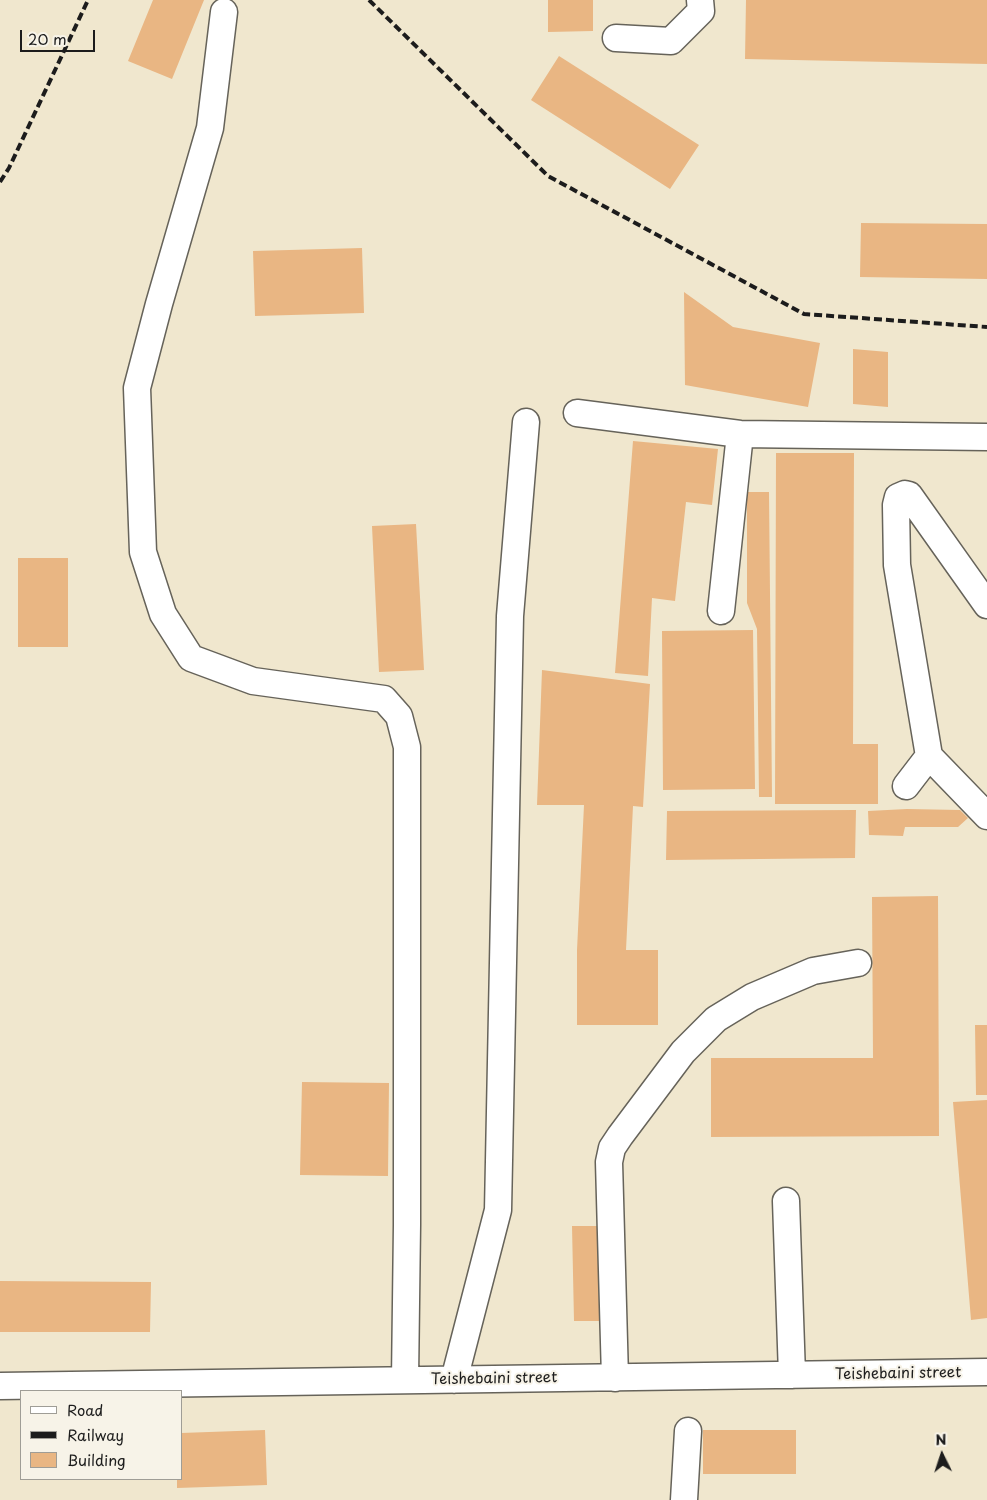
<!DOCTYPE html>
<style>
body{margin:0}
#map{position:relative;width:987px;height:1500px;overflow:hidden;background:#f0e7ce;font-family:"Playpen Sans",sans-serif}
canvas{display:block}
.legend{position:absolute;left:20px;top:1390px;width:162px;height:90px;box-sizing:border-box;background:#f7f3e8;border:1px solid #9f9d96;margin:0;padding:6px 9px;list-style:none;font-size:15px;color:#1c1c1c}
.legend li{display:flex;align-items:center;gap:10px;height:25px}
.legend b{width:25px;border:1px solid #9f9d96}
.north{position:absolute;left:917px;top:1430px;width:50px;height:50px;-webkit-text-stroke:4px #f7f3e8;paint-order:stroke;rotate:356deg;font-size:14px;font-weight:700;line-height:20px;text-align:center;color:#1c1c1c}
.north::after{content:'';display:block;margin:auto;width:18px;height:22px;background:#1c1c1c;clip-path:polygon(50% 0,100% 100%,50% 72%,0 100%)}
.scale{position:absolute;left:20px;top:30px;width:75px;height:22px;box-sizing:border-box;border:2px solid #1c1c1c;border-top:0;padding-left:6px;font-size:15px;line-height:18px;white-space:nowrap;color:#1c1c1c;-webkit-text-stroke:4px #f7f3e8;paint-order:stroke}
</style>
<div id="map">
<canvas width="987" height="1500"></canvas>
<ul class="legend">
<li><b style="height:6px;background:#fff"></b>Road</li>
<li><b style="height:6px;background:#1c1c1c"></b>Railway</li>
<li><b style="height:14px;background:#e9b683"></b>Building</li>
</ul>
<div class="north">N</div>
<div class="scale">20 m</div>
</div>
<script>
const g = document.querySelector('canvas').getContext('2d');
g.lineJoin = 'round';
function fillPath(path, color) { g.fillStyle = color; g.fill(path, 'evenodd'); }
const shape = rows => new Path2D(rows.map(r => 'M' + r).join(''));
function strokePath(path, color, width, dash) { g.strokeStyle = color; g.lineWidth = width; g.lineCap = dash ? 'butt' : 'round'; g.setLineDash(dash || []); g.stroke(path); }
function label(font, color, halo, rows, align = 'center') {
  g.font = font + ' "Playpen Sans",sans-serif'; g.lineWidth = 4; g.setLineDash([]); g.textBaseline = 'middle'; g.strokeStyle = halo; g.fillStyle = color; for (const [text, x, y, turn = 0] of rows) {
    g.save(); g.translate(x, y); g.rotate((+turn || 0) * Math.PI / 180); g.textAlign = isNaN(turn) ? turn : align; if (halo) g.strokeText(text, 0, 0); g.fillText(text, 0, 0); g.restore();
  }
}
fillPath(shape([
 [153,0,204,0,172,79,128,61],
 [548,0,593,0,593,31,548,32],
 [746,0,987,0,987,64,745,59],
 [559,56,699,145,670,189,531,100],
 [861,223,987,224,987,279,860,277],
 [362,248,364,313,255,316,253,251],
 [684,292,733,327,820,343,808,407,685,385],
 [853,349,888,352,888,407,853,404],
 [633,441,718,449,712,505,686,502,675,601,652,598,648,676,615,673],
 [776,453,854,453,853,744,878,744,878,804,775,804],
 [747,492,769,492,772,797,759,797,757,629,747,603],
 [416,524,424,670,379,672,372,526],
 [18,558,68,558,68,647,18,647],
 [753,630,755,789,663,790,662,631],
 [542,670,650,684,643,807,633,806,626,950,658,950,658,1025,577,1025,577,950,584,805,537,805],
 [907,809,960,810,968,818,958,827,905,827,903,836,869,835,868,811],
 [856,810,855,858,666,860,667,811],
 [938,896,939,1136,711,1137,711,1058,873,1058,872,897],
 [975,1025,987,1025,987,1095,976,1095],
 [302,1082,389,1083,388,1176,300,1175],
 [987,1100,987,1318,971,1320,953,1102],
 [572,1226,598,1226,600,1321,574,1321],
 [0,1281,151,1282,150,1332,0,1332],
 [265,1430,267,1485,177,1488,177,1479,181,1479,181,1433],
 [703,1430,796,1430,796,1474,703,1474]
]), '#e9b683');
const minor = shape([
 [224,12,210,128,159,304,137,388,143,552,163,614,191,658,253,681,384,699,399,716,407,747,407,1225,405,1380],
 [616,38,671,41,701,11,700,0],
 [577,413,740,434,987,437],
 [721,611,740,434],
 [929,756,987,816],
 [906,786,929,756,897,565,896,505,898,497,905,494,909,495,987,605],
 [786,1201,792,1375],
 [615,1378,609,1162,612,1148,620,1136,683,1052,716,1019,752,997,813,971,858,963],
 [454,1380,498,1210,510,616,526,422],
 [0,1386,987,1372],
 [684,1500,688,1431]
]);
strokePath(minor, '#66635a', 29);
strokePath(minor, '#fff', 26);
strokePath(shape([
 [369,0,548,176,804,314,987,327],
 [0,182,9,168,88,0]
]), '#1c1c1c', 4, [8, 4]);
label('15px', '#1c1c1c', '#f7f3e8', [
 ["Teishebaini street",898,1374,-1],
 ["Teishebaini street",494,1379,-1]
]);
</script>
